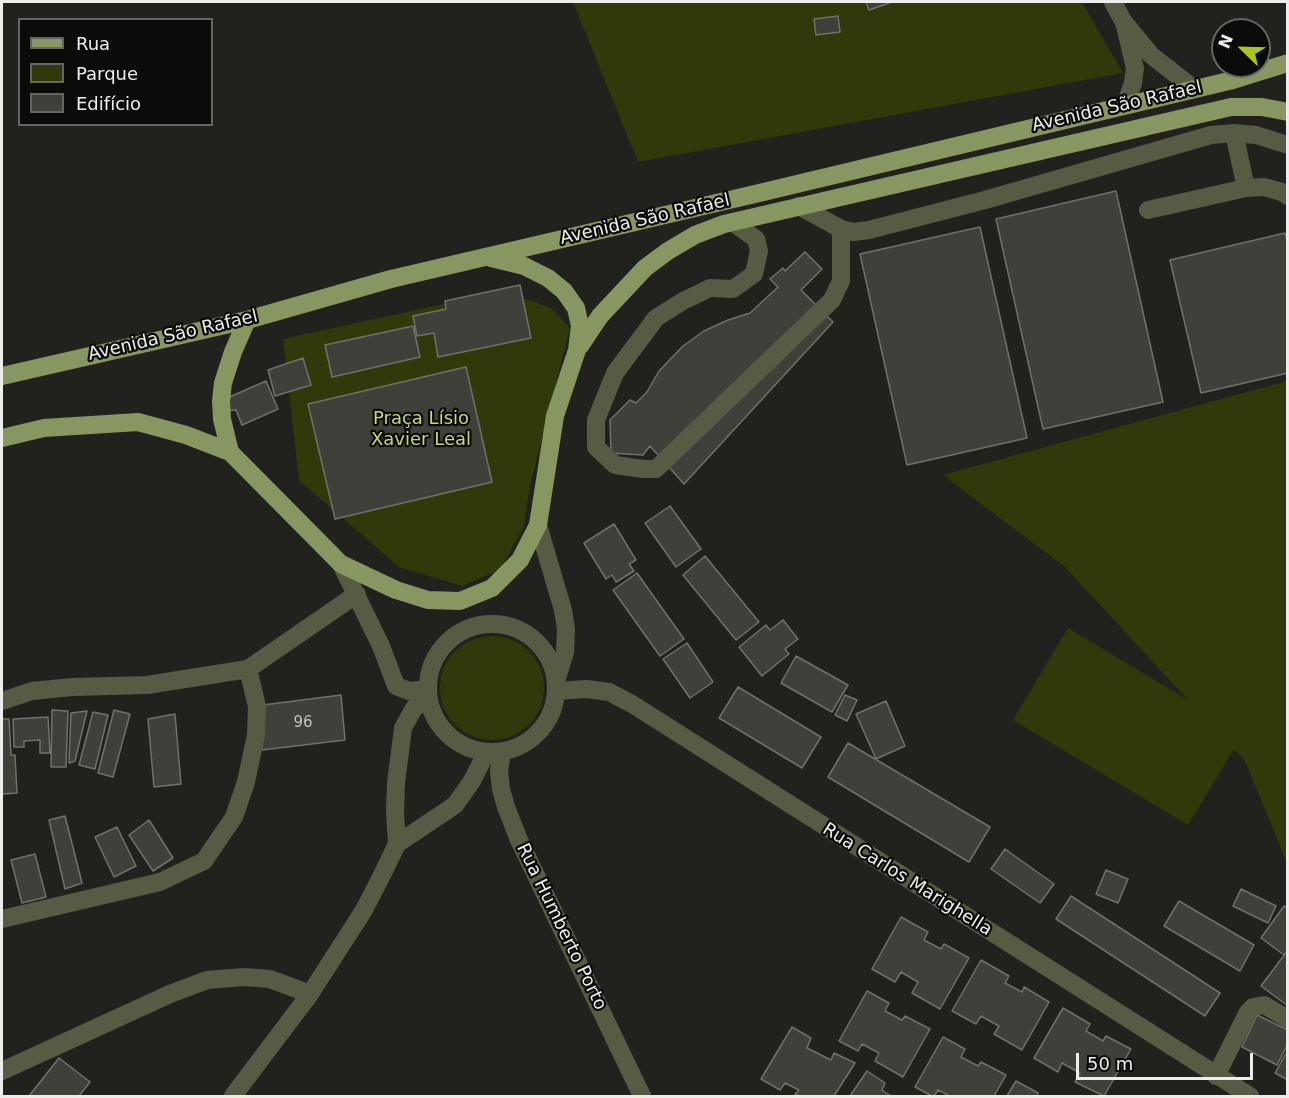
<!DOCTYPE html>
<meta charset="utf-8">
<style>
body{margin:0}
#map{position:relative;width:1289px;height:1098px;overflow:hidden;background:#21221d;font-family:"DejaVu Sans",sans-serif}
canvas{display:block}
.frame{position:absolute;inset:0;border:3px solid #edeeeb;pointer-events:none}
.legend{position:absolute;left:18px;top:18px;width:195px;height:108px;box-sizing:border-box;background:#0b0b09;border:2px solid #656663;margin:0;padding:8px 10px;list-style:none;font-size:18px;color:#edeeeb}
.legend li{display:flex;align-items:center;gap:12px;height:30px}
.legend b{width:30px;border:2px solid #656663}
.north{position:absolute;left:1211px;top:18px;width:60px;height:60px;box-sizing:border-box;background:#0b0b09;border:2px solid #656663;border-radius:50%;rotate:293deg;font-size:16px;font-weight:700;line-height:24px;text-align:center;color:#edeeeb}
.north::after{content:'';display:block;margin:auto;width:21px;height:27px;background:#a8c71d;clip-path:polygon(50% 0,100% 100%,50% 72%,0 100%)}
.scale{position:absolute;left:1076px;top:1053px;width:177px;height:27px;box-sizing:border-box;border:3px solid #edeeeb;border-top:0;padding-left:8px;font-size:18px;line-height:21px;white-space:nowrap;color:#edeeeb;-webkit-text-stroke:4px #0b0b09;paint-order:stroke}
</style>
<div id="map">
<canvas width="1289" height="1098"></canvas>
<div class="frame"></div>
<ul class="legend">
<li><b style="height:8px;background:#889661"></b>Rua</li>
<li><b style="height:16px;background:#2f390a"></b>Parque</li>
<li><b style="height:16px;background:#3e403a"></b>Edifício</li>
</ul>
<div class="north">N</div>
<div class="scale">50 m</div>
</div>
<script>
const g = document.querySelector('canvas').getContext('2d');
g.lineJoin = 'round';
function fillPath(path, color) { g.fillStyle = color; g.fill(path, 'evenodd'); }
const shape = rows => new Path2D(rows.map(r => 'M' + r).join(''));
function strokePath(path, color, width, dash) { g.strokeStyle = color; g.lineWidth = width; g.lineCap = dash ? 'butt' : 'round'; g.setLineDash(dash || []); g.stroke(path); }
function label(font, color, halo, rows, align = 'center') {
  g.font = font + ' "DejaVu Sans",sans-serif'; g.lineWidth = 4.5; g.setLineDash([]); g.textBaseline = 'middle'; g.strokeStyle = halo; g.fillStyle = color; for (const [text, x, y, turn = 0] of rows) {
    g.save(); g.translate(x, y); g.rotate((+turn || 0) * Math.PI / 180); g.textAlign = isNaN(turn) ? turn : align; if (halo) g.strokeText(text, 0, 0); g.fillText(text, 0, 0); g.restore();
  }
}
fillPath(shape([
 [573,2,1082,2,1123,73,638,162],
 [503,291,551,308,570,328,529,490,524,526,500,570,462,586,399,567,299,480,283,339],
 [1287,381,1288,381,1287,863,1245,761,1234,749,1188,825,1013,720,1068,628,1188,700,1065,567,943,475],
 '440 688a52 52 0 1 1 104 0a52 52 0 1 1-104 0Z'
]), '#2f390a');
const building = shape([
 [866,2,892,2,869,10,866,2],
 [838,16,840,32,816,35,814,19,838,16],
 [1116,191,1163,402,1043,429,996,219,1116,191],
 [980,227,1027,438,907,465,860,254,980,227],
 [1285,233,1288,244,1288,373,1201,393,1170,260,1285,233],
 [805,252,822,269,801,290,833,322,684,484,650,446,643,455,611,453,610,420,630,400,636,403,647,392,659,371,683,346,704,331,728,320,750,313,778,287,770,279,783,268,785,271,805,252],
 [520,285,531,338,438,357,434,333,417,336,413,316,446,309,445,301,520,285],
 [413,326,420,357,332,377,325,345,413,326],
 [303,358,311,385,275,396,268,370,303,358],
 [466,367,492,482,335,519,308,404,466,367],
 [266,381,278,409,242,425,236,410,225,411,225,399,266,381],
 [670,506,701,549,676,567,645,523,670,506],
 [614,524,636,560,629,564,634,571,616,582,612,575,606,579,584,543,614,524],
 [705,556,759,622,736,640,683,575,705,556],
 [637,573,684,639,660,656,613,590,637,573],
 [783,620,798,639,785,649,789,654,762,676,739,647,766,625,770,630,783,620],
 [687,643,713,682,690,698,663,659,687,643],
 [796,656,848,685,832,712,781,683,796,656],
 [738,687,821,737,802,768,719,718,738,687],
 [341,695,345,740,262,750,263,705,341,695],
 [845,695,857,700,847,721,835,715,845,695],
 [886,701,905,746,876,759,856,714,886,701],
 [52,710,68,711,66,767,51,767,52,710],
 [114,710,130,714,113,777,98,773,114,710],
 [87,711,75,761,69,763,71,713,87,711],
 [93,712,108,715,95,769,79,765,93,712],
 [175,714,181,784,154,787,148,719,175,714],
 [48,717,50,753,40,753,40,740,24,741,24,747,14,747,13,719,48,717],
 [2,719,9,719,11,755,15,755,17,793,2,794,2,719],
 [848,743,990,827,969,862,828,777,848,743],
 [65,816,82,883,65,889,49,820,65,816],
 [149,820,173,858,153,871,129,835,149,820],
 [117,827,136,866,114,877,95,837,117,827],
 [1005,849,1054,884,1040,903,991,869,1005,849],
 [35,854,46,897,22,903,11,860,35,854],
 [1106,870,1128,879,1118,903,1096,894,1106,870],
 [1241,889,1276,906,1268,923,1233,906,1241,889],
 [1071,896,1220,993,1205,1016,1056,919,1071,896],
 [1179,901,1254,945,1240,971,1164,926,1179,901],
 [1284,906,1288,908,1288,950,1284,955,1261,938,1284,906],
 [901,917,928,932,924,940,941,949,944,944,969,958,940,1009,912,993,918,982,901,972,895,982,872,969,901,917],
 [1288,950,1288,1006,1261,986,1288,950],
 [981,960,1009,976,1005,983,1022,992,1024,987,1049,1002,1022,1050,994,1034,999,1026,981,1016,976,1024,952,1011,981,960],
 [867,991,889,1003,885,1011,902,1020,905,1016,930,1029,903,1077,875,1061,879,1053,862,1044,858,1051,839,1041,867,991],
 [1063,1008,1090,1024,1086,1031,1103,1041,1106,1036,1131,1049,1104,1096,1075,1082,1080,1073,1062,1063,1058,1072,1034,1058,1063,1008],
 [1257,1015,1288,1030,1288,1044,1277,1065,1242,1047,1257,1015],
 [792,1027,811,1038,807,1048,831,1060,834,1053,855,1063,834,1096,801,1096,795,1094,799,1090,785,1083,780,1090,761,1079,792,1027],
 [943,1037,965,1049,961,1057,978,1066,981,1062,1006,1075,994,1096,950,1096,938,1090,934,1096,932,1096,915,1087,943,1037],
 [1288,1050,1288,1080,1275,1073,1288,1050],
 [59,1058,90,1082,79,1096,29,1096,59,1058],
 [867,1071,885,1083,882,1090,891,1096,850,1096,867,1071],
 [1016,1081,1038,1093,1037,1096,1007,1096,1016,1081]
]);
fillPath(building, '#3e403a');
strokePath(building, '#6f716b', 1.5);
strokePath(shape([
 [1113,2,1123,21,1151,55,1193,88],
 [1125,26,1135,68,1133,83,1125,105],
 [1234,133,1246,188,1264,187,1282,192,1288,196],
 [799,206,841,229,853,232,869,230,985,200,1211,135,1234,133,1256,135,1288,145],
 [1148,210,1246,188],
 [732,222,756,239,759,251,754,274,733,289,710,288,683,301,656,318,615,373,596,420,596,447,615,465,643,469,656,469,832,300,841,281,841,229],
 [538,525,563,610,566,629,565,652,556,681],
 [341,564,381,646,396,686,409,691,428,689],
 '428 688a64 64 0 1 1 128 0a64 64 0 1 1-128 0Z',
 [556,691,587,689,609,692,632,704,1250,1096],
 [2,701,32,691,72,687,147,685,248,669,357,594],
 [502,752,499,771,501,789,506,807,519,840,642,1096],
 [397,844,455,805,472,781,486,753],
 [2,919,160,882,204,861,234,817,246,782,256,735,257,706,248,669],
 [2,1071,170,994,207,980,244,977,270,979,310,994],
 [1216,1076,1248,1012,1253,1007,1264,1005,1288,1019],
 [233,1096,310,994,364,910,382,875,397,844,395,812,396,783,403,728,414,708,428,699]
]), '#555c43', 18);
strokePath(shape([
 [580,346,600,316,645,268,668,251,695,235,724,224,1231,107,1262,107,1288,112],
 [2,376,247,320,391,279,755,194,1233,80,1288,63],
 [2,438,44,428,138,422,186,435,230,452,341,564,396,590,428,600,460,601,492,588,520,560,538,525,555,416,577,350,580,326,576,308,564,291,548,278,524,266,491,258],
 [230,452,222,419,221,401,223,383,233,352,247,320]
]), '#889661', 18);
label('15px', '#c1c2bf', null, [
 ["96",303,723]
]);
label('18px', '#edeeeb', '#0b0b09', [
 ["Avenida São Rafael",1117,107,-13],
 ["Avenida São Rafael",645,220,-13],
 ["Avenida São Rafael",173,336,-13],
 ["Rua Carlos Marighella",907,880,32],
 ["Rua Humberto Porto",561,927,64]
]);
label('18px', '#c1d87d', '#0b0b09', [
 ["Praça Lísio",421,419],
 ["Xavier Leal",421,440]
]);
</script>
